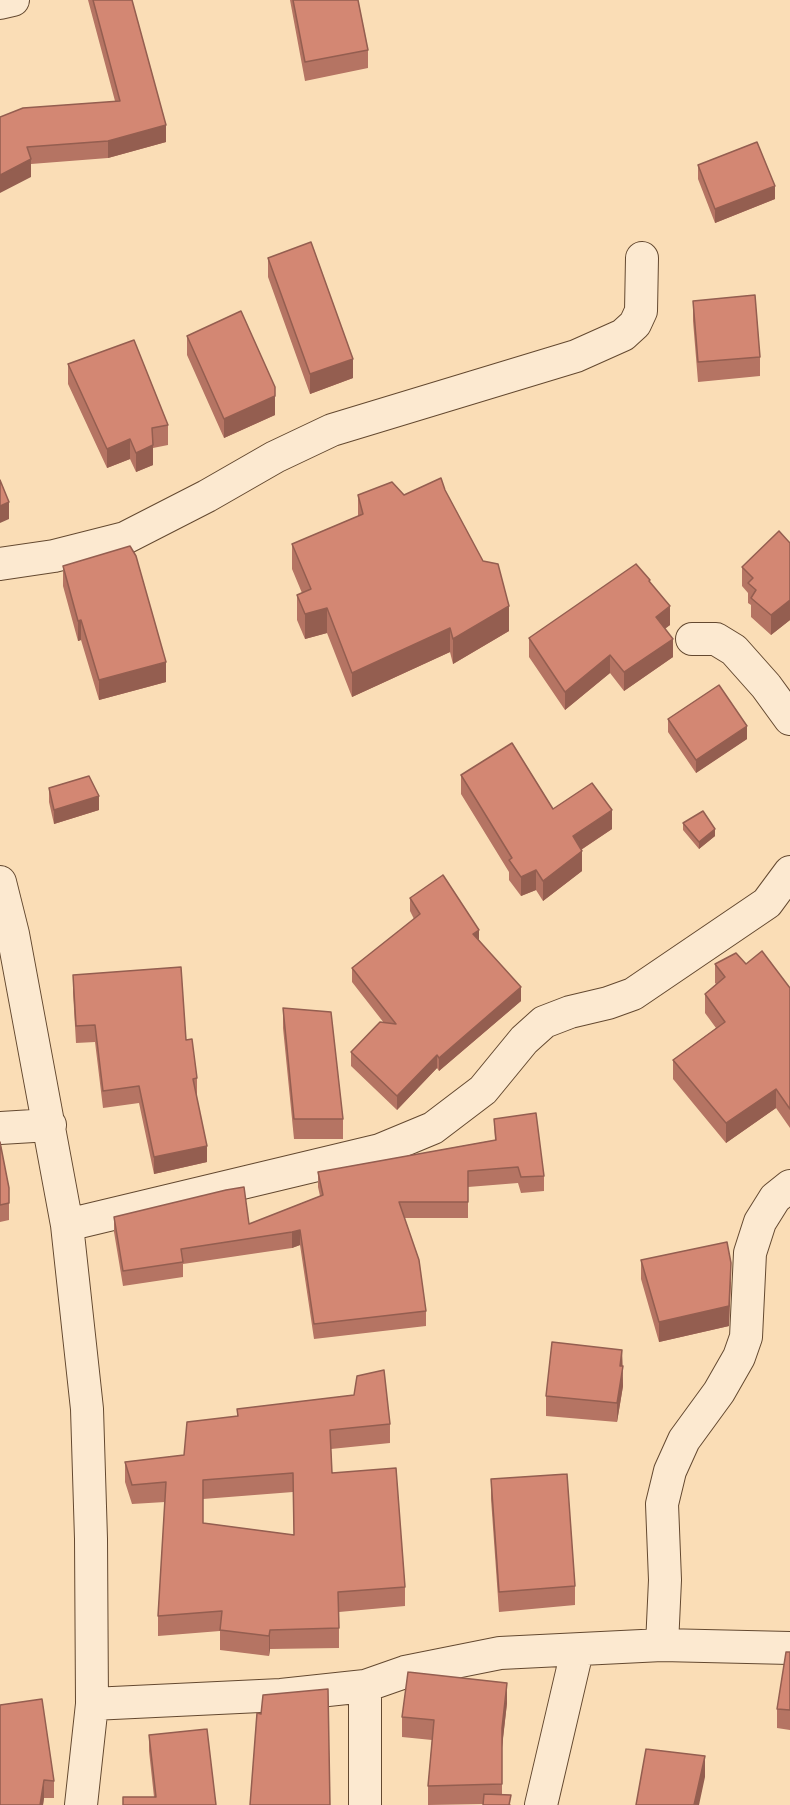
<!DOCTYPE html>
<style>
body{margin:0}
canvas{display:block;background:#faddb6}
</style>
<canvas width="790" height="1805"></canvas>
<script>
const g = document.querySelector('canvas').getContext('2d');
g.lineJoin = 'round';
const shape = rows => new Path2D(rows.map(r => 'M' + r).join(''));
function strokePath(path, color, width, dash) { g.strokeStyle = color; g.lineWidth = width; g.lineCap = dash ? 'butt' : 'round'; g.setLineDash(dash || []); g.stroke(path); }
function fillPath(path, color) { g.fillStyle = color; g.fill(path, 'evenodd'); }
const minor = shape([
 [0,3,13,0],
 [0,564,54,556,125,538,207,496,275,457,332,430,576,356,623,335,635,324,641,311,642,258],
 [692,639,716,639,734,650,766,686,790,719],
 [0,882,13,934,67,1225,87,1409,91,1539,92,1704,81,1805],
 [0,1128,50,1125],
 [67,1225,380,1150,433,1128,483,1090,524,1040,544,1022,570,1012,608,1003,633,994,767,903,790,872],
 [662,1645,665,1580,662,1504,670,1471,684,1440,719,1392,739,1357,746,1337,750,1253,760,1222,775,1198,790,1186],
 [92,1704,281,1695,365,1686,405,1672,500,1653,662,1645,790,1648],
 [365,1805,365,1686],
 [541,1805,577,1651]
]);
strokePath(minor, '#644930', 34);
strokePath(minor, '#fce9d0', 32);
fillPath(shape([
 [88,0,132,0,166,142,108,158,31,164,31,177,0,117,115,101],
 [290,0,358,0,368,50,368,68,305,81],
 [698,165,775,199,715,223,698,179],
 [268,258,353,378,310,394,268,277],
 [693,301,760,357,760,376,698,382,693,321],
 [187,336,275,415,224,438,187,355],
 [68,364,168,425,168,445,153,448,153,465,136,472,130,459,107,468,68,384],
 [445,490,509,631,453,664,450,652,352,697,327,633,305,639,297,620,297,595,302,593,292,569,292,544,358,516,358,495,404,495],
 [790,543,790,620,771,635,751,617,751,605,748,603,748,593,742,586,742,567],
 [63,566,166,682,99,700,81,640,78,641,63,586],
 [650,583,670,625,665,628,673,657,624,691,610,673,565,710,529,657,529,638],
 [668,719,747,739,696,773,668,732],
 [461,775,553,809,612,829,581,850,582,871,543,901,536,890,521,896,509,880,509,872,461,794],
 [49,788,99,810,54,824,49,802],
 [683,823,715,836,699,849,683,830],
 [410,898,479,940,521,1001,439,1071,437,1068,397,1110,351,1066,351,1052,384,1023,352,982,352,968,414,919,410,911],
 [715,964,746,964,790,988,790,1128,776,1108,726,1143,673,1079,673,1060,716,1028,705,1013,705,994,716,984,715,983],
 [73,975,186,1040,197,1078,197,1095,196,1095,207,1162,154,1174,139,1103,103,1108,95,1042,76,1043,73,992],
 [283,1008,343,1119,343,1139,294,1139,283,1028],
 [494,1119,544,1176,544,1191,521,1193,518,1183,468,1187,468,1218,404,1218,426,1311,426,1326,314,1339,300,1245,292,1248,183,1264,183,1277,123,1286,114,1232,114,1217,249,1224,320,1196,318,1187,318,1172,495,1140],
 [0,1142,9,1188,9,1220,0,1222],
 [641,1260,731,1282,729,1326,659,1342,641,1279],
 [622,1350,623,1386,617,1422,546,1416,546,1396],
 [237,1409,390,1424,390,1443,331,1449,332,1473,405,1587,405,1606,339,1612,339,1648,270,1649,269,1656,220,1650,220,1631,158,1636,158,1616,165,1502,132,1504,125,1482,125,1462,184,1455,237,1416],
 [293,1492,294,1535,203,1523,203,1499],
 [491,1479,575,1586,575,1605,499,1612,491,1499],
 [790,1652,790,1730,777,1728,777,1709],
 [507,1703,502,1746,502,1795,511,1805,483,1804,428,1805,428,1786,432,1740,402,1737,402,1717],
 [0,1705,54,1781,54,1798,44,1798,43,1805,0,1805],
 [149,1735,216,1805,154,1797,149,1751]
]), '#b57463');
fillPath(shape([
 [166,125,166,142,108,158,108,141],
 [31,159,31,177,0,193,0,175],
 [775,186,775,199,715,223,715,209],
 [353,359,353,378,310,394,310,374],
 [275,396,275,415,224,438,224,419],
 [130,439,130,459,107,468,107,449],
 [153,445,153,465,136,472,136,453],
 [9,502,9,519,0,523,0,506],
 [790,600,790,620,771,635,771,615],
 [509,606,509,631,453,664,453,639],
 [670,606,670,625,656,636,656,617],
 [327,608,327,633,305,639,305,614],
 [81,620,81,640,78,641,78,621],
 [450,628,450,652,352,697,352,673],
 [673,639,673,657,624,691,624,672],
 [610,655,610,673,565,710,565,692],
 [166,662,166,682,99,700,99,680],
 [747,726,747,739,696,773,696,760],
 [99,796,99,810,54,824,54,810],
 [612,810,612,829,573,855,573,836],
 [715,829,715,836,699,849,699,842],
 [582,851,582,871,543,901,543,881],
 [536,870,536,890,521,896,521,877],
 [479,930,479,944,473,934],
 [521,987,521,1001,439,1071,439,1058],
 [437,1055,437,1068,397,1110,397,1096],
 [776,1089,776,1108,726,1143,726,1123],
 [207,1146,207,1162,154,1174,154,1157],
 [300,1230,300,1245,292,1248,292,1232],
 [731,1263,729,1326,659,1342,659,1322],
 [622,1350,623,1386,617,1422,617,1403],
 [270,1630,270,1649,269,1656,269,1636],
 [507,1683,507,1703,502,1748,502,1728],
 [705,1756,705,1777,699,1805,694,1805],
 [44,1780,44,1798,43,1805,40,1805]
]), '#945e50');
const building = shape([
 [93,0,132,0,166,125,108,141,27,147,31,159,0,175,0,117,23,108,120,101,93,0],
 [293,0,358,0,368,50,305,62,293,0],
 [757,142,775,186,715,209,698,165,757,142],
 [311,242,353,359,310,374,268,258,311,242],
 [755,295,760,357,698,362,693,301,755,295],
 [241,311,275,387,275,396,224,419,187,336,241,311],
 [134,340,168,425,152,428,153,445,136,453,130,439,107,449,68,364,134,340],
 [441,478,445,490,483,561,498,564,509,606,453,639,450,628,352,673,327,608,305,614,297,595,311,589,292,544,363,514,358,495,392,482,404,495,441,478],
 [0,480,9,502,0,506,0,480],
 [779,531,790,543,790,600,771,615,751,598,756,590,748,583,753,578,742,567,779,531],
 [130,546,136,556,166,662,99,680,81,620,78,621,63,566,130,546],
 [636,564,650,580,649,581,670,606,656,617,673,639,624,672,610,655,565,692,529,638,636,564],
 [719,685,747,726,696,760,668,719,719,685],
 [512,743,553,809,592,783,612,810,573,836,582,851,543,881,536,870,521,877,509,860,512,858,461,775,512,743],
 [89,776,99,796,54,810,49,788,89,776],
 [703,811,715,829,699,842,683,823,703,811],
 [443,875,479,930,473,934,521,987,439,1058,437,1055,397,1096,351,1052,380,1022,396,1024,352,968,420,914,410,898,443,875],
 [762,951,790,988,790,1109,776,1089,726,1123,673,1060,725,1022,705,994,725,977,715,964,736,953,746,964,762,951],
 [181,967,186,1040,192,1039,197,1078,193,1079,207,1146,154,1157,139,1086,103,1091,95,1025,76,1026,73,975,181,967],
 [283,1008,331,1012,343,1119,294,1119,283,1008],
 [536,1113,544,1176,521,1177,518,1167,468,1171,468,1202,399,1202,419,1260,426,1311,314,1324,300,1230,292,1232,181,1249,183,1262,123,1271,114,1217,226,1190,244,1187,249,1224,323,1195,318,1172,496,1140,494,1119,536,1113],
 [0,1142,9,1188,9,1203,0,1205,0,1142],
 [727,1242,731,1263,729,1306,659,1322,641,1260,727,1242],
 [552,1342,622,1350,620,1366,623,1366,617,1403,546,1396,552,1342],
 [384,1370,390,1424,330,1430,332,1473,396,1468,405,1587,338,1592,339,1628,270,1630,269,1636,220,1630,222,1611,158,1616,166,1482,132,1485,125,1462,184,1455,187,1422,238,1416,237,1409,354,1395,357,1376,384,1370],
 [293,1473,294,1535,203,1523,203,1480,293,1473],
 [567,1474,575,1586,499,1592,491,1479,567,1474],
 [786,1652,790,1652,790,1710,777,1709,786,1652],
 [408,1672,507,1683,502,1728,502,1784,428,1786,434,1720,402,1717,408,1672],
 [328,1689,330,1805,250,1805,257,1713,261,1714,263,1695,328,1689],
 [42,1699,54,1781,44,1780,40,1805,0,1805,0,1705,42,1699],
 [207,1729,216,1805,123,1805,123,1797,156,1797,149,1735,207,1729],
 [646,1749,705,1756,694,1805,636,1805,646,1749],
 [484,1794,511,1795,509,1805,483,1805,484,1794]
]);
fillPath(building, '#d38773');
strokePath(building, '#945e50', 1.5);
</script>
